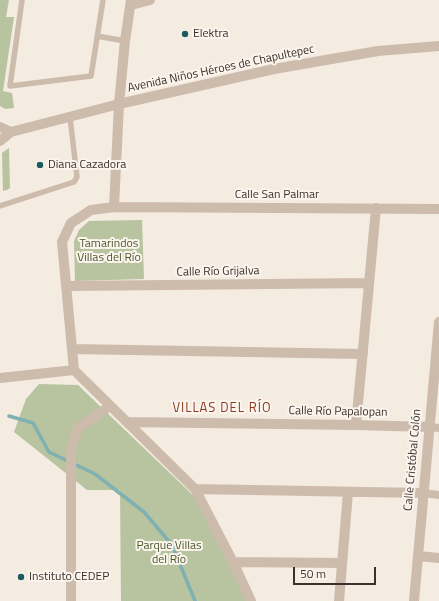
<!DOCTYPE html>
<meta charset="utf-8">
<style>
body{margin:0}
#map{position:relative;width:439px;height:601px;overflow:hidden;background:#f4ebe1;font-family:"Titillium Web",sans-serif}
canvas{display:block}
.scale{position:absolute;left:293px;top:567px;width:83px;height:18px;box-sizing:border-box;border:2px solid #3b302b;border-top:0;padding-left:5px;font-size:12px;line-height:14px;white-space:nowrap;color:#3b302b;-webkit-text-stroke:3px #fbf5ee;paint-order:stroke}
</style>
<div id="map">
<canvas width="439" height="601"></canvas>
<div class="scale">50 m</div>
</div>
<script>
const g = document.querySelector('canvas').getContext('2d');
g.lineJoin = 'round';
function fillPath(path, color) { g.fillStyle = color; g.fill(path, 'evenodd'); }
const shape = rows => new Path2D(rows.map(r => 'M' + r).join(''));
function strokePath(path, color, width, dash) { g.strokeStyle = color; g.lineWidth = width; g.lineCap = dash ? 'butt' : 'round'; g.setLineDash(dash || []); g.stroke(path); }
function label(font, color, halo, rows, align = 'center') {
  g.font = font + ' "Titillium Web",sans-serif'; g.lineWidth = 4; g.setLineDash([]); g.textBaseline = 'middle'; g.strokeStyle = halo; g.fillStyle = color; for (const [text, x, y, turn = 0] of rows) {
    g.save(); g.translate(x, y); g.rotate((+turn || 0) * Math.PI / 180); g.textAlign = isNaN(turn) ? turn : align; if (halo) g.strokeText(text, 0, 0); g.fillText(text, 0, 0); g.restore();
  }
}
fillPath(shape([
 [0,0,9,0,6,17,14,17,3,91,12,93,14,108,5,109,0,106],
 [9,148,10,188,7,190,3,191,2,153],
 [142,220,144,279,75,281,74,241,79,230,89,221],
 [39,384,78,385,196,498,247,601,121,601,120,490,87,490,14,432,26,399]
]), '#b8c4a0');
strokePath(shape([
 [9,416,33,423,49,452,95,474,144,512,172,545,195,601]
]), '#7fb0b2', 3.5);
strokePath(shape([
 [22,0,10,86,91,76,103,0],
 [97,36,125,41],
 [0,206,74,182,77,177,70,117]
]), '#cdbbac', 5.5);
strokePath(shape([
 [430,427,439,428],
 [423,493,439,495]
]), '#cdbbac', 8);
strokePath(shape([
 [131,5,150,0],
 [114,207,119,104,125,41,131,0],
 [66,286,369,283],
 [72,349,363,354],
 [74,370,62,242,71,223,91,210,114,207,439,209],
 [74,370,195,489,233,562,251,601],
 [0,378,74,370],
 [127,422,356,425,430,427],
 [356,425,376,208],
 [195,489,423,493],
 [418,556,439,558],
 [233,562,342,563],
 [71,601,71,449,78,428,110,406],
 [339,601,348,492]
]), '#cdbbac', 10);
strokePath(shape([
 [0,127,11,132],
 [0,141,11,132,119,104,274,69,378,51,439,46],
 [414,601,439,322]
]), '#cdbbac', 10);
for (const [x, y, r, color] of [
 [185,34,4,"#1f5a5e"],
 [40,165,4,"#1f5a5e"],
 [21,577,4,"#1f5a5e"]
]) { const dot = new Path2D(); dot.arc(x, y, r, 0, 2 * Math.PI); g.fillStyle = color; g.fill(dot); strokePath(dot, '#fbf5ee', 1.5); }
label('12px', '#3b302b', '#fbf5ee', [
 ["Elektra",193,34],
 ["Diana Cazadora",48,165],
 ["Instituto CEDEP",29,577]
], 'left');
label('12px', '#3b302b', '#fbf5ee', [
 ["Avenida Niños Héroes de Chapultepec",221,69,-12],
 ["Calle San Palmar",277,195],
 ["Calle Río Grijalva",218,272,-1],
 ["Calle Río Papalopan",338,412,1],
 ["Calle Cristóbal Colón",413,460,-85]
]);
label('12px', '#4a5a2e', '#fbf5ee', [
 ["Tamarindos",109,244],
 ["Villas del Río",109,258],
 ["Parque Villas",169,546],
 ["del Río",169,560]
]);
g.letterSpacing = '1px';
label('13px', '#8c3b22', '#fbf5ee', [
 ["VILLAS DEL RÍO",222,409]
]);
g.letterSpacing = '0px';
</script>
